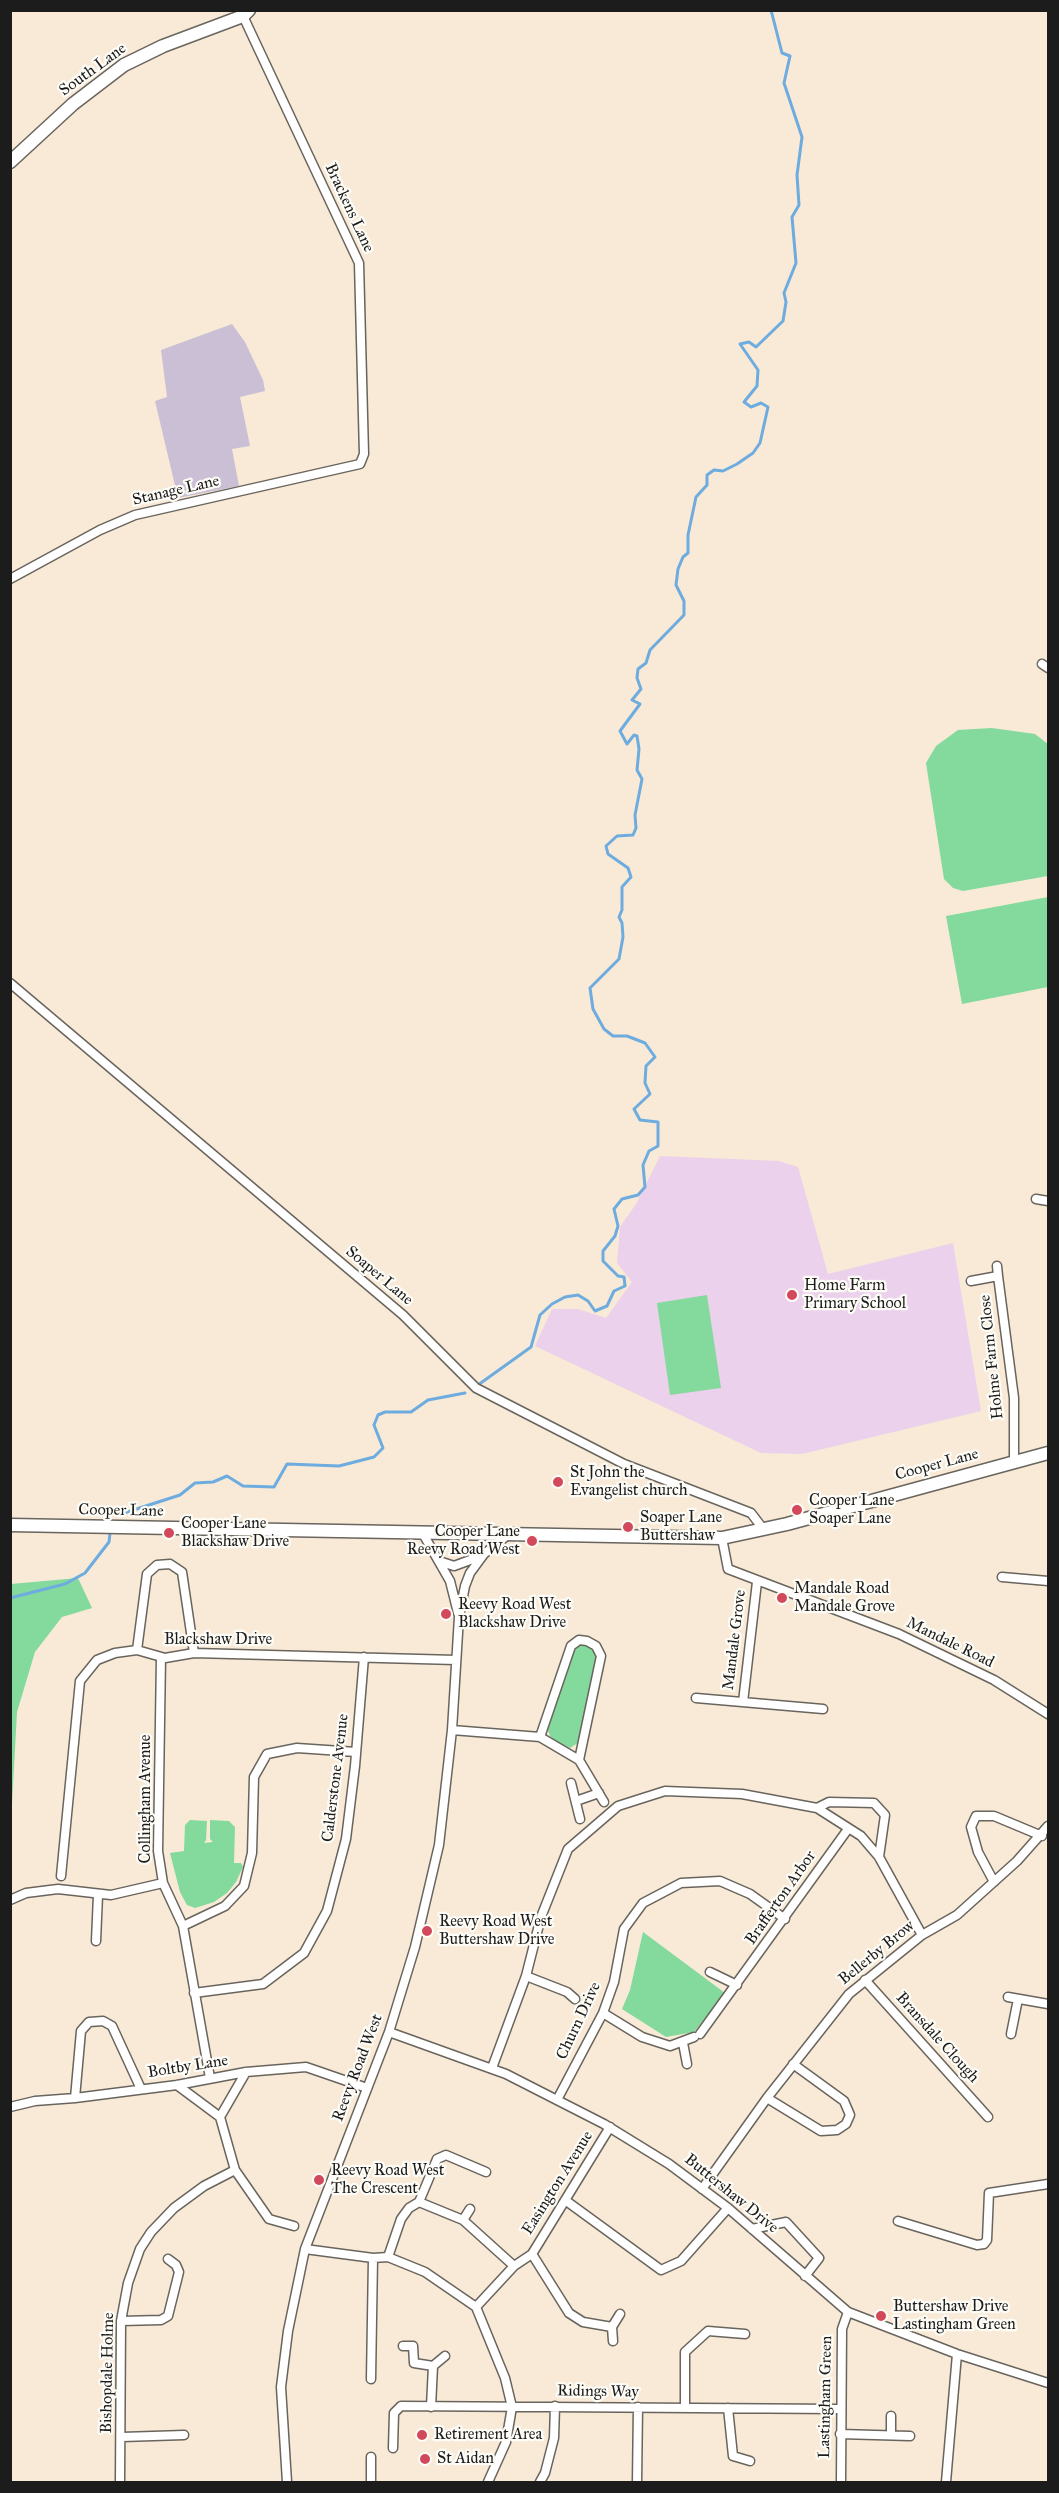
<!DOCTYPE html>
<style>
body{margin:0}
#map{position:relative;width:1059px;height:2493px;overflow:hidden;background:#f8ead6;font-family:"IM FELL Great Primer",serif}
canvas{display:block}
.frame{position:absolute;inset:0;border:12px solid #1c1c1c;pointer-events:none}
</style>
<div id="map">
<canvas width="1059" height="2493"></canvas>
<div class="frame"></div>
</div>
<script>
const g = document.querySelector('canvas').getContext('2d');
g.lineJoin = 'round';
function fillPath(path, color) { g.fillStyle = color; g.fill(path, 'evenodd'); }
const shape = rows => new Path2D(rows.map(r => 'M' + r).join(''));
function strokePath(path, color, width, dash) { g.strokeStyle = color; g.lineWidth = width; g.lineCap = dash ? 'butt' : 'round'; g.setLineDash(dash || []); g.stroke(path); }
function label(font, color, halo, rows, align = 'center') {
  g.font = font + ' "IM FELL Great Primer",serif'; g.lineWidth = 4.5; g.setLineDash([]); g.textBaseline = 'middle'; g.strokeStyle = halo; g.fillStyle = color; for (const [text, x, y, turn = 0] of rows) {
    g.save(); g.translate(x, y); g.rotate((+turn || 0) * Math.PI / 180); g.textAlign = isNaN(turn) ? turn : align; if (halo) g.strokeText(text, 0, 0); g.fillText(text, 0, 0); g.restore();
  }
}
fillPath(shape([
 [660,1156,779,1161,798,1167,828,1274,953,1243,981,1411,802,1454,761,1453,535,1346,552,1309,578,1309,606,1318,632,1282,617,1263,620,1227,636,1204]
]), '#ebd1eb');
fillPath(shape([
 [232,324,245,342,263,380,265,391,240,397,250,446,232,449,239,486,178,498,155,401,167,397,161,350]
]), '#cbbfd5');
fillPath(shape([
 [992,728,1035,734,1048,744,1048,876,963,891,953,888,944,879,926,763,936,746,958,730],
 [1048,897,1048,987,962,1004,946,916],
 [707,1295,721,1388,670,1395,657,1303],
 [78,1578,92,1608,62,1617,35,1652,17,1712,11,1823,11,1584],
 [586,1644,592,1647,597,1660,581,1741,570,1748,557,1743,550,1736,547,1728,573,1652,579,1645],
 [190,1820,207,1821,206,1840,204,1843,213,1842,210,1839,210,1820,229,1821,235,1827,234,1863,241,1863,243,1867,236,1882,227,1893,214,1902,195,1908,187,1905,180,1892,170,1853,184,1851,185,1825],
 [643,1932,725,1993,694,2032,666,2037,622,2009,630,1990]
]), '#84d99d');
strokePath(shape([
 [478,1385,531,1347,540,1315,552,1304,565,1297,578,1295,588,1301,595,1311,607,1306,614,1291,625,1286,624,1277,618,1276,603,1261,603,1251,615,1236,618,1226,614,1209,622,1199,638,1195,645,1187,643,1165,649,1151,658,1146,658,1122,640,1120,634,1109,650,1094,645,1083,646,1066,655,1057,645,1043,627,1036,613,1036,604,1029,593,1009,590,988,619,959,623,937,622,923,619,917,622,910,622,887,631,877,628,868,608,854,606,846,617,836,633,835,636,828,635,815,642,779,637,770,639,749,637,736,634,735,627,744,620,731,640,704,632,700,641,689,637,678,638,669,646,663,650,650,684,615,684,601,676,585,678,569,683,557,688,553,688,535,696,497,707,485,707,475,714,470,723,471,737,464,753,453,760,443,768,407,761,403,751,407,744,402,757,386,758,370,740,344,749,342,756,347,783,321,786,302,784,293,796,263,792,217,799,205,797,175,802,137,784,83,790,56,782,53,771,10],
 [121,1514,180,1495,195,1483,213,1482,227,1476,243,1486,274,1487,287,1464,339,1466,374,1457,383,1448,374,1425,378,1415,385,1412,411,1412,428,1400,465,1393],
 [10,1598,65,1584,85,1573,109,1542,110,1533]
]), '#6eace0', 3);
const street = shape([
 [10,579,100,530,135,515,360,464,364,454,359,263,243,16],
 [1042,664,1048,668],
 [10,983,403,1315,476,1388,624,1464,751,1513,764,1530],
 [1036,1199,1048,1201],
 [997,1266,998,1276],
 [971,1281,998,1276,1014,1398,1014,1462],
 [422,1532,450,1581,458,1613],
 [722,1538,728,1569,899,1634,994,1680,1048,1714],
 [439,1561,454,1566,481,1556],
 [1002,1577,1048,1581],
 [137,1650,147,1574,157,1565,170,1564,182,1572,194,1653],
 [161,1657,158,1851,163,1883,183,1926,210,2078],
 [696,1698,823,1709],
 [743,1702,757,1582],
 [452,1730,540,1737,579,1760,604,1802],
 [540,1737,571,1646,579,1640,587,1641,596,1646,601,1656,579,1760],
 [571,1783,580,1819],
 [576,1801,599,1793],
 [817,1808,829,1802,874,1803,885,1815,879,1857],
 [61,1876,80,1681,97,1660,115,1653,137,1650,165,1658,194,1653,456,1660],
 [994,1882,978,1852,971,1827,976,1816,994,1816,1042,1836],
 [10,1900,26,1893,58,1889,111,1895,163,1883],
 [183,1926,225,1906,244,1886,252,1853,254,1777,267,1754,297,1748,356,1752],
 [96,1941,98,1895],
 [710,1972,737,1985],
 [526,1976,567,1992,575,1999],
 [865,1980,988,2117],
 [194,1993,263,1984,304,1953,327,1911,346,1839,355,1766,364,1657],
 [1008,1997,1048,2004],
 [603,2013,642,2037,670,2046,694,2037],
 [389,2032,506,2074,604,2124,669,2164,728,2208,848,2312,957,2354,1048,2383],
 [700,2034,848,1829],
 [1011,2034,1018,1999],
 [683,2043,687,2064],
 [492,2068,526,1976,541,1917,568,1849,618,1806,665,1791,742,1794,817,1808,861,1836,879,1857,922,1935],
 [177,2085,220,2117,235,2170,269,2219,294,2226],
 [75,2098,81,2031,89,2022,103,2021,112,2026,141,2089],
 [558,2098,603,2013,614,1982,624,1929,643,1903,681,1883,720,1881,750,1894,785,1919],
 [767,2098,821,2131,837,2130,846,2124,850,2115,844,2101,793,2064],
 [10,2107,35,2101,75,2098,177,2085,246,2072,306,2067,367,2088],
 [220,2117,246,2072],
 [702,2189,767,2098,849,1994,922,1935,957,1915,1017,1861,1048,1826],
 [565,2200,661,2270,681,2261,728,2208],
 [419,2202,437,2159,446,2155,486,2172],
 [463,2220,470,2209],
 [898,2221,977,2245,984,2244,987,2240,989,2193,1048,2184],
 [752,2229,786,2222,819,2258,805,2276],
 [305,2249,373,2258,388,2257,425,2272,476,2307,505,2378,512,2407,506,2442,488,2482],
 [532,2254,569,2313,583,2322,612,2327],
 [388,2257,401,2219,409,2208,419,2202,463,2220,514,2266],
 [476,2307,514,2266,532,2254,610,2127],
 [121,2321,161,2320,168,2316,179,2272,176,2265,168,2259],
 [613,2341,612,2327,620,2314],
 [403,2346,413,2346,414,2363,433,2366,431,2407],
 [433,2366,445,2356],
 [371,2379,373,2258],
 [685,2407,685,2352,708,2331,745,2334],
 [728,2408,733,2456,750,2461],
 [840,2434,910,2436],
 [891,2435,891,2416],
 [122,2437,184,2435],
 [393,2448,394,2413,401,2406,840,2409],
 [371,2457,371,2482],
 [120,2482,121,2321,128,2283,140,2249,151,2232,174,2208,204,2186,235,2170],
 [287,2482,281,2387,288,2331,305,2249,389,2032,415,1947,439,1845,452,1730,459,1617,465,1586,470,1573,484,1554,509,1534],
 [540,2482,545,2473,554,2438,555,2406],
 [637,2482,638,2407],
 [841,2482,842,2329,848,2312],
 [946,2482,957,2354]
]);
const secondary = shape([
 [10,162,73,104,124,65,163,46,243,16,249,10],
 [10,1525,722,1538,787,1524,1048,1453]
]);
strokePath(street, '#69645d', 11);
strokePath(secondary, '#69645d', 15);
strokePath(street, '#fff', 8);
strokePath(secondary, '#fff', 12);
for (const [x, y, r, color] of [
 [792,1295,6,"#d1495b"],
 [558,1482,6,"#d1495b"],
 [797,1510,6,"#d1495b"],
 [628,1527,6,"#d1495b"],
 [169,1533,6,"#d1495b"],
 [532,1541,6,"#d1495b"],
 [782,1598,6,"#d1495b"],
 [446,1614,6,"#d1495b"],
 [427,1931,6,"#d1495b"],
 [319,2180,6,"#d1495b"],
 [881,2316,6,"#d1495b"],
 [422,2435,6,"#d1495b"],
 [425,2459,6,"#d1495b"]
]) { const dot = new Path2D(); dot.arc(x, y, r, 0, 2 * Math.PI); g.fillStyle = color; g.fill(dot); strokePath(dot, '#fdfcf7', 2); }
label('16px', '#1c1c1c', '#fdfcf7', [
 ["South Lane",93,70,-36],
 ["Brackens Lane",349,208,65],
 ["Stanage Lane",176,491,-13],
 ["Soaper Lane",379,1276,40],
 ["Holme Farm Close",992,1357,-96],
 ["Cooper Lane",937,1465,-15],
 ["Cooper Lane",121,1511,1],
 ["Blackshaw Drive",218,1640],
 ["Mandale Grove",735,1640,-83],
 ["Mandale Road",950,1643,26],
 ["Calderstone Avenue",336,1778,-83],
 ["Collingham Avenue",146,1799,-90],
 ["Brafferton Arbor",781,1898,-55],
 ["Bellerby Brow",877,1953,-39],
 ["Churn Drive",579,2021,-65],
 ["Bransdale Clough",937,2038,48],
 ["Boltby Lane",188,2067,-9],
 ["Reevy Road West",358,2068,-69],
 ["Easington Avenue",558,2183,-58],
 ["Buttershaw Drive",731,2194,39],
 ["Bishopdale Holme",108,2373,-89],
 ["Ridings Way",598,2392,1],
 ["Lastingham Green",826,2397,-89]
]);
label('16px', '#1c1c1c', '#fdfcf7', [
 ["Home Farm",804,1286],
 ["Primary School",804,1304],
 ["St John the",570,1473],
 ["Evangelist church",570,1491],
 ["Cooper Lane",809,1501],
 ["Soaper Lane",809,1519],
 ["Soaper Lane",640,1518],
 ["Buttershaw",640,1536],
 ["Cooper Lane",181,1524],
 ["Blackshaw Drive",181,1542],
 ["Cooper Lane",520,1532,"right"],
 ["Reevy Road West",520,1550,"right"],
 ["Mandale Road",794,1589],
 ["Mandale Grove",794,1607],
 ["Reevy Road West",458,1605],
 ["Blackshaw Drive",458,1623],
 ["Reevy Road West",439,1922],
 ["Buttershaw Drive",439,1940],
 ["Reevy Road West",331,2171],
 ["The Crescent",331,2189],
 ["Buttershaw Drive",893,2307],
 ["Lastingham Green",893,2325],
 ["Retirement Area",434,2435],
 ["St Aidan",437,2459]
], 'left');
</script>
